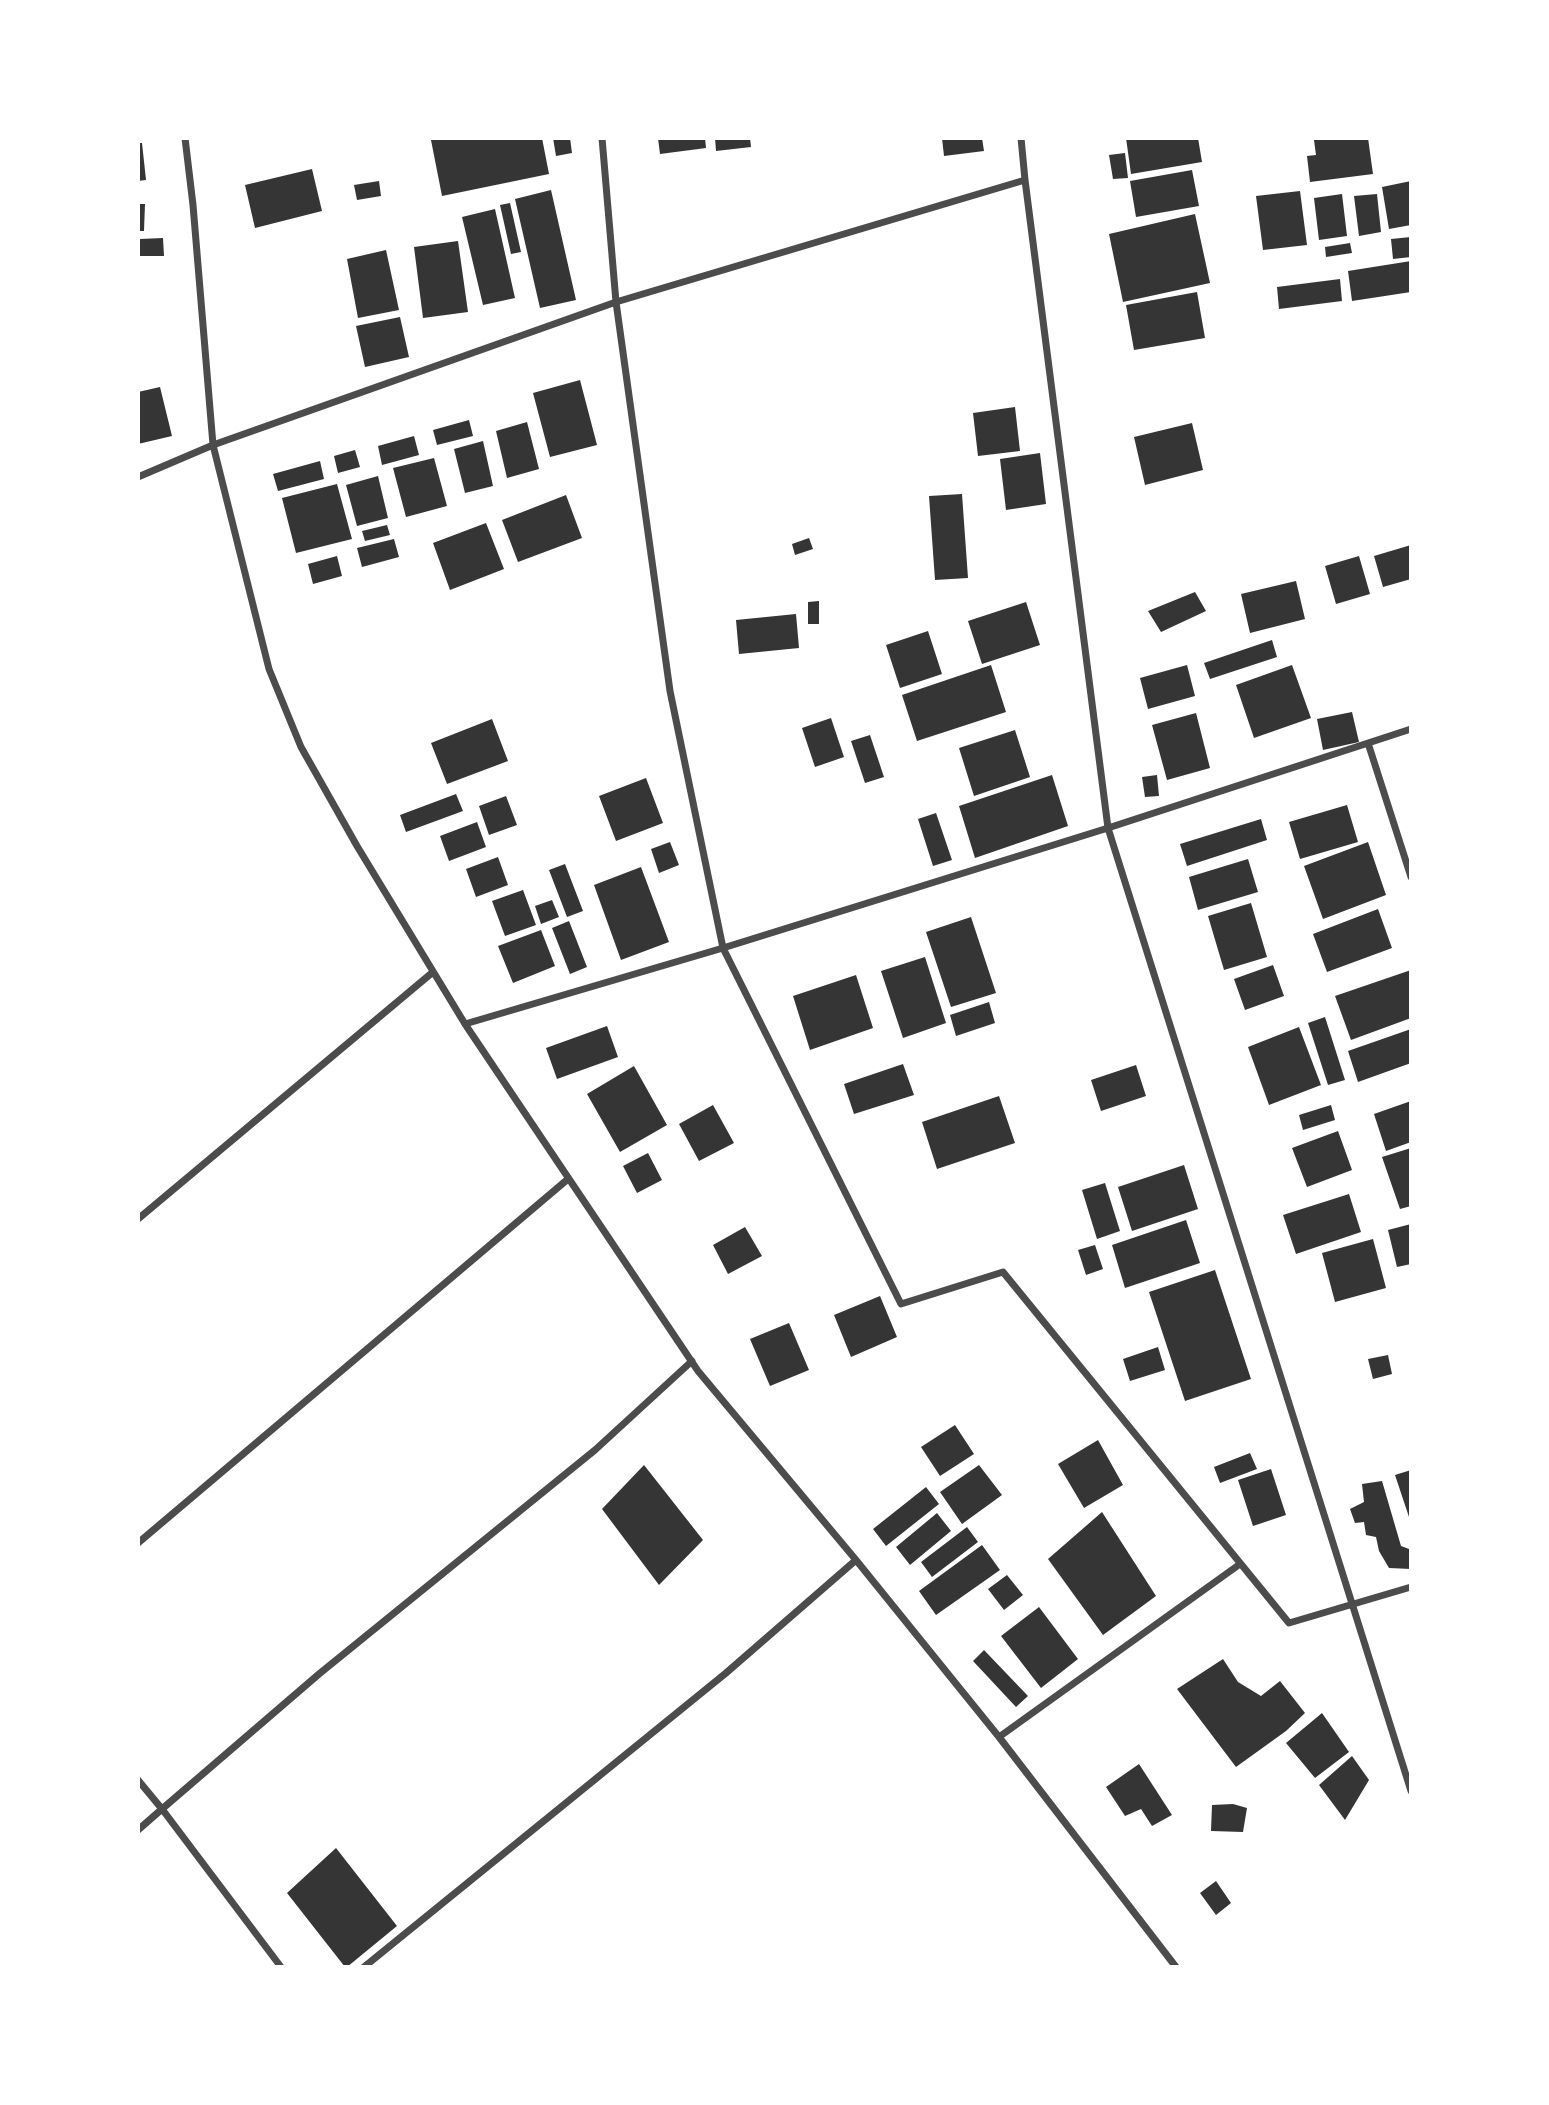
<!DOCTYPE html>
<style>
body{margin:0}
#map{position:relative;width:1549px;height:2105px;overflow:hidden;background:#fff;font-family:"Work Sans",sans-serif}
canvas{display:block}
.frame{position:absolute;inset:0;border:140px solid #fff;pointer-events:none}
</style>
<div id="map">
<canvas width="1549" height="2105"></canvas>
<div class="frame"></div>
</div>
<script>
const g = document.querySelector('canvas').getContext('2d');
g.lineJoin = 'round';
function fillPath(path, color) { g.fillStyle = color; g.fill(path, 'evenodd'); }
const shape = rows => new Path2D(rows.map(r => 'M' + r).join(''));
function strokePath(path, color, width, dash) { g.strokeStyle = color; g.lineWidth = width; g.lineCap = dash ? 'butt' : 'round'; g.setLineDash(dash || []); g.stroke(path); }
fillPath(shape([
 [437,138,542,138,549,174,442,196,431,140],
 [553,138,570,138,572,153,556,156],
 [658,138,705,138,706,148,660,154],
 [715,138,750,138,751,147,716,151],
 [942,138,982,138,984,151,944,156],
 [1126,138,1198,138,1202,162,1131,174],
 [1328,138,1368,138,1373,174,1310,182,1307,156,1316,155,1314,140],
 [138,143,142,143,146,180,138,181],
 [1125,153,1128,178,1113,179,1109,155],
 [312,169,322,211,255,228,245,185],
 [1192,170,1199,206,1136,217,1130,181],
 [379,181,381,196,357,200,354,185],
 [1411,181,1411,225,1389,229,1382,187],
 [551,190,576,300,540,308,515,199],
 [1300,191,1307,245,1263,250,1256,196],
 [1342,194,1347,236,1319,240,1314,198],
 [1377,194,1381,232,1359,236,1354,196],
 [510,203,521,252,511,254,500,205],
 [138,204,145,204,144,231,138,231],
 [495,209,515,298,483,305,462,217],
 [1195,214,1210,283,1123,302,1109,234],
 [1411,237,1411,257,1393,259,1391,239],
 [163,238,164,256,140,256,140,239],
 [458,241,468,312,423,318,414,247],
 [1350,243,1352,253,1326,257,1325,247],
 [386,250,399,310,358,318,347,259],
 [1411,261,1411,292,1352,301,1348,271],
 [1340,279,1342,301,1279,309,1277,287],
 [1197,292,1205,338,1134,350,1126,305],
 [400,317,409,357,365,367,356,326],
 [580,380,597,445,550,457,533,393],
 [160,387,172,436,138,444,138,392],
 [1015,407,1020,451,978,456,973,413],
 [469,420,473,436,437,445,433,430],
 [527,422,539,469,507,478,496,431],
 [1192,423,1203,470,1145,485,1134,437],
 [414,436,419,455,382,465,378,446],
 [483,441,493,486,465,493,454,449],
 [355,450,360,467,338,473,334,456],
 [1040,453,1046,504,1006,510,1000,459],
 [434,458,447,506,406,517,393,468],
 [320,461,324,479,278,491,273,474],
 [378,476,388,518,357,526,346,485],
 [337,484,352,539,296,553,282,498],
 [962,494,968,578,935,580,929,496],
 [566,495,582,538,518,562,502,520],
 [486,523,504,569,450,590,433,543],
 [387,525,390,535,365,541,362,531],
 [809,538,813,549,795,555,792,544],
 [394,539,399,557,362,567,357,548],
 [1411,545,1411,579,1383,587,1374,556],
 [337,556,342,576,313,584,308,564],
 [1359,556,1370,594,1336,604,1325,566],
 [1296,581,1305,619,1250,633,1241,594],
 [1195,592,1206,611,1161,632,1148,611],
 [819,601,819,624,808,624,808,602],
 [1026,602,1040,645,982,664,968,621],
 [796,614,799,648,739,654,736,620],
 [928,631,942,674,900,688,886,645],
 [1272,640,1277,657,1210,679,1204,663],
 [991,665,1006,712,917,741,902,695],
 [1187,665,1195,696,1148,709,1140,678],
 [1292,665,1311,718,1254,738,1236,685],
 [1352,712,1359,742,1323,750,1317,719],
 [1196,713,1210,768,1167,780,1152,725],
 [831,718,844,757,815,767,802,728],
 [492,719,508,761,447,784,431,743],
 [1015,730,1030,777,974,796,959,748],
 [870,735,884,777,865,783,851,741],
 [1052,775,1068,826,975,858,959,806],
 [1157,775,1159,796,1145,797,1142,777],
 [646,778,663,823,616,841,599,796],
 [456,794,463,811,406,832,400,815],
 [506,796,517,825,489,835,479,806],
 [1347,805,1358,842,1300,859,1289,822],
 [936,813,952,860,933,866,918,819],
 [1261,819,1267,840,1187,866,1180,844],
 [477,822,486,847,449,861,440,836],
 [670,842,679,865,659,873,651,849],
 [1368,842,1386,895,1323,919,1304,866],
 [498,857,508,885,476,897,466,869],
 [1248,859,1258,892,1198,910,1189,877],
 [565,864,583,911,567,917,549,870],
 [641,867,669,942,621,960,594,885],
 [523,890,536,925,505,936,492,901],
 [552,900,559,917,541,924,535,906],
 [1251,903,1267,957,1224,970,1208,916],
 [1378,909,1392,948,1327,972,1313,934],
 [971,917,996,993,951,1007,926,932],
 [569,921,587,967,570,974,552,928],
 [541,930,555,966,513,983,498,946],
 [925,957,946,1023,903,1038,881,971],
 [1273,965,1284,996,1245,1010,1234,979],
 [1411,970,1411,1018,1351,1040,1335,996],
 [856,975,873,1028,810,1050,793,996],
 [989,1002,995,1023,956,1036,950,1015],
 [1325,1017,1345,1080,1328,1085,1308,1023],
 [607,1026,618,1057,557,1079,546,1048],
 [1299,1027,1321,1085,1269,1105,1248,1047],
 [1411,1029,1411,1063,1358,1082,1348,1051],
 [903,1064,914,1095,854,1114,844,1084],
 [1136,1065,1146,1096,1101,1111,1091,1080],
 [634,1066,667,1125,620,1152,587,1094],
 [999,1096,1015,1143,937,1169,922,1122],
 [1411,1101,1411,1142,1386,1151,1374,1114],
 [713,1105,734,1143,699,1161,679,1124],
 [1331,1105,1335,1120,1303,1130,1299,1115],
 [1338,1131,1352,1170,1307,1187,1292,1148],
 [1411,1148,1411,1206,1400,1209,1382,1157],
 [648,1153,662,1180,637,1193,623,1166],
 [1184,1165,1198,1209,1132,1231,1118,1187],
 [1105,1183,1120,1231,1097,1239,1082,1190],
 [1349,1194,1361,1232,1296,1254,1283,1215],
 [1186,1220,1200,1263,1125,1288,1112,1245],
 [1411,1224,1411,1264,1397,1267,1388,1230],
 [745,1227,762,1256,728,1274,713,1245],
 [1373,1239,1386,1288,1335,1302,1322,1253],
 [1095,1245,1103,1269,1086,1275,1078,1250],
 [1215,1270,1251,1379,1185,1401,1149,1292],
 [880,1296,897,1337,851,1357,834,1315],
 [789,1323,809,1370,770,1386,750,1339],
 [1158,1347,1165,1370,1130,1381,1123,1359],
 [1388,1355,1392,1374,1373,1379,1368,1359],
 [955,1425,974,1454,940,1476,921,1447],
 [1098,1440,1123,1485,1084,1508,1058,1464],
 [1250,1453,1257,1469,1220,1483,1214,1467],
 [644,1465,703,1540,659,1585,602,1509],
 [979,1465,1002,1495,962,1524,940,1492],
 [1271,1469,1286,1515,1253,1526,1238,1480],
 [1411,1470,1411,1520,1410,1520,1395,1475],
 [1382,1481,1401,1546,1409,1549,1411,1569,1389,1568,1379,1551,1376,1537,1366,1535,1364,1522,1355,1523,1350,1509,1364,1502,1362,1484],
 [926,1487,939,1504,886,1546,873,1529],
 [1102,1512,1156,1596,1103,1635,1048,1559],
 [937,1513,951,1531,910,1565,896,1547],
 [967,1527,978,1542,932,1577,921,1562],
 [982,1545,1000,1570,936,1615,919,1591],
 [1007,1575,1023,1595,1004,1610,988,1589],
 [1039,1607,1078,1659,1041,1688,1001,1636],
 [984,1650,1028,1696,1016,1707,973,1661],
 [1223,1659,1238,1682,1261,1696,1280,1681,1305,1713,1286,1731,1236,1767,1177,1689],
 [1322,1713,1349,1752,1315,1778,1286,1743],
 [1352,1756,1369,1780,1345,1820,1319,1785],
 [1139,1764,1172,1815,1152,1826,1141,1809,1125,1816,1106,1787],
 [1233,1804,1247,1808,1243,1832,1211,1831,1212,1805],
 [336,1848,397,1926,347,1967,345,1967,287,1893],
 [1216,1881,1231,1903,1216,1915,1200,1893]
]), '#353535');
strokePath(shape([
 [185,138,193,205,213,445,269,669,301,747,357,846,465,1024,698,1371,856,1560,999,1737,1176,1967],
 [602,138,616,302,670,691,723,948,901,1304,1003,1272,1289,1623,1411,1587],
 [1021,138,1025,180,1108,828,1411,1791],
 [138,477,213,445,616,302,1025,180],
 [1368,743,1411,877],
 [465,1024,723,948,1108,828,1411,729],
 [138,1219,433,972],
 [138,1543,568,1179],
 [999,1737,1240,1564],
 [138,1780,162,1809,138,1830],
 [281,1967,162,1809,319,1674,595,1450,692,1361],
 [364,1967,726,1673,856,1560]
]), '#4c4c4c', 7);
</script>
